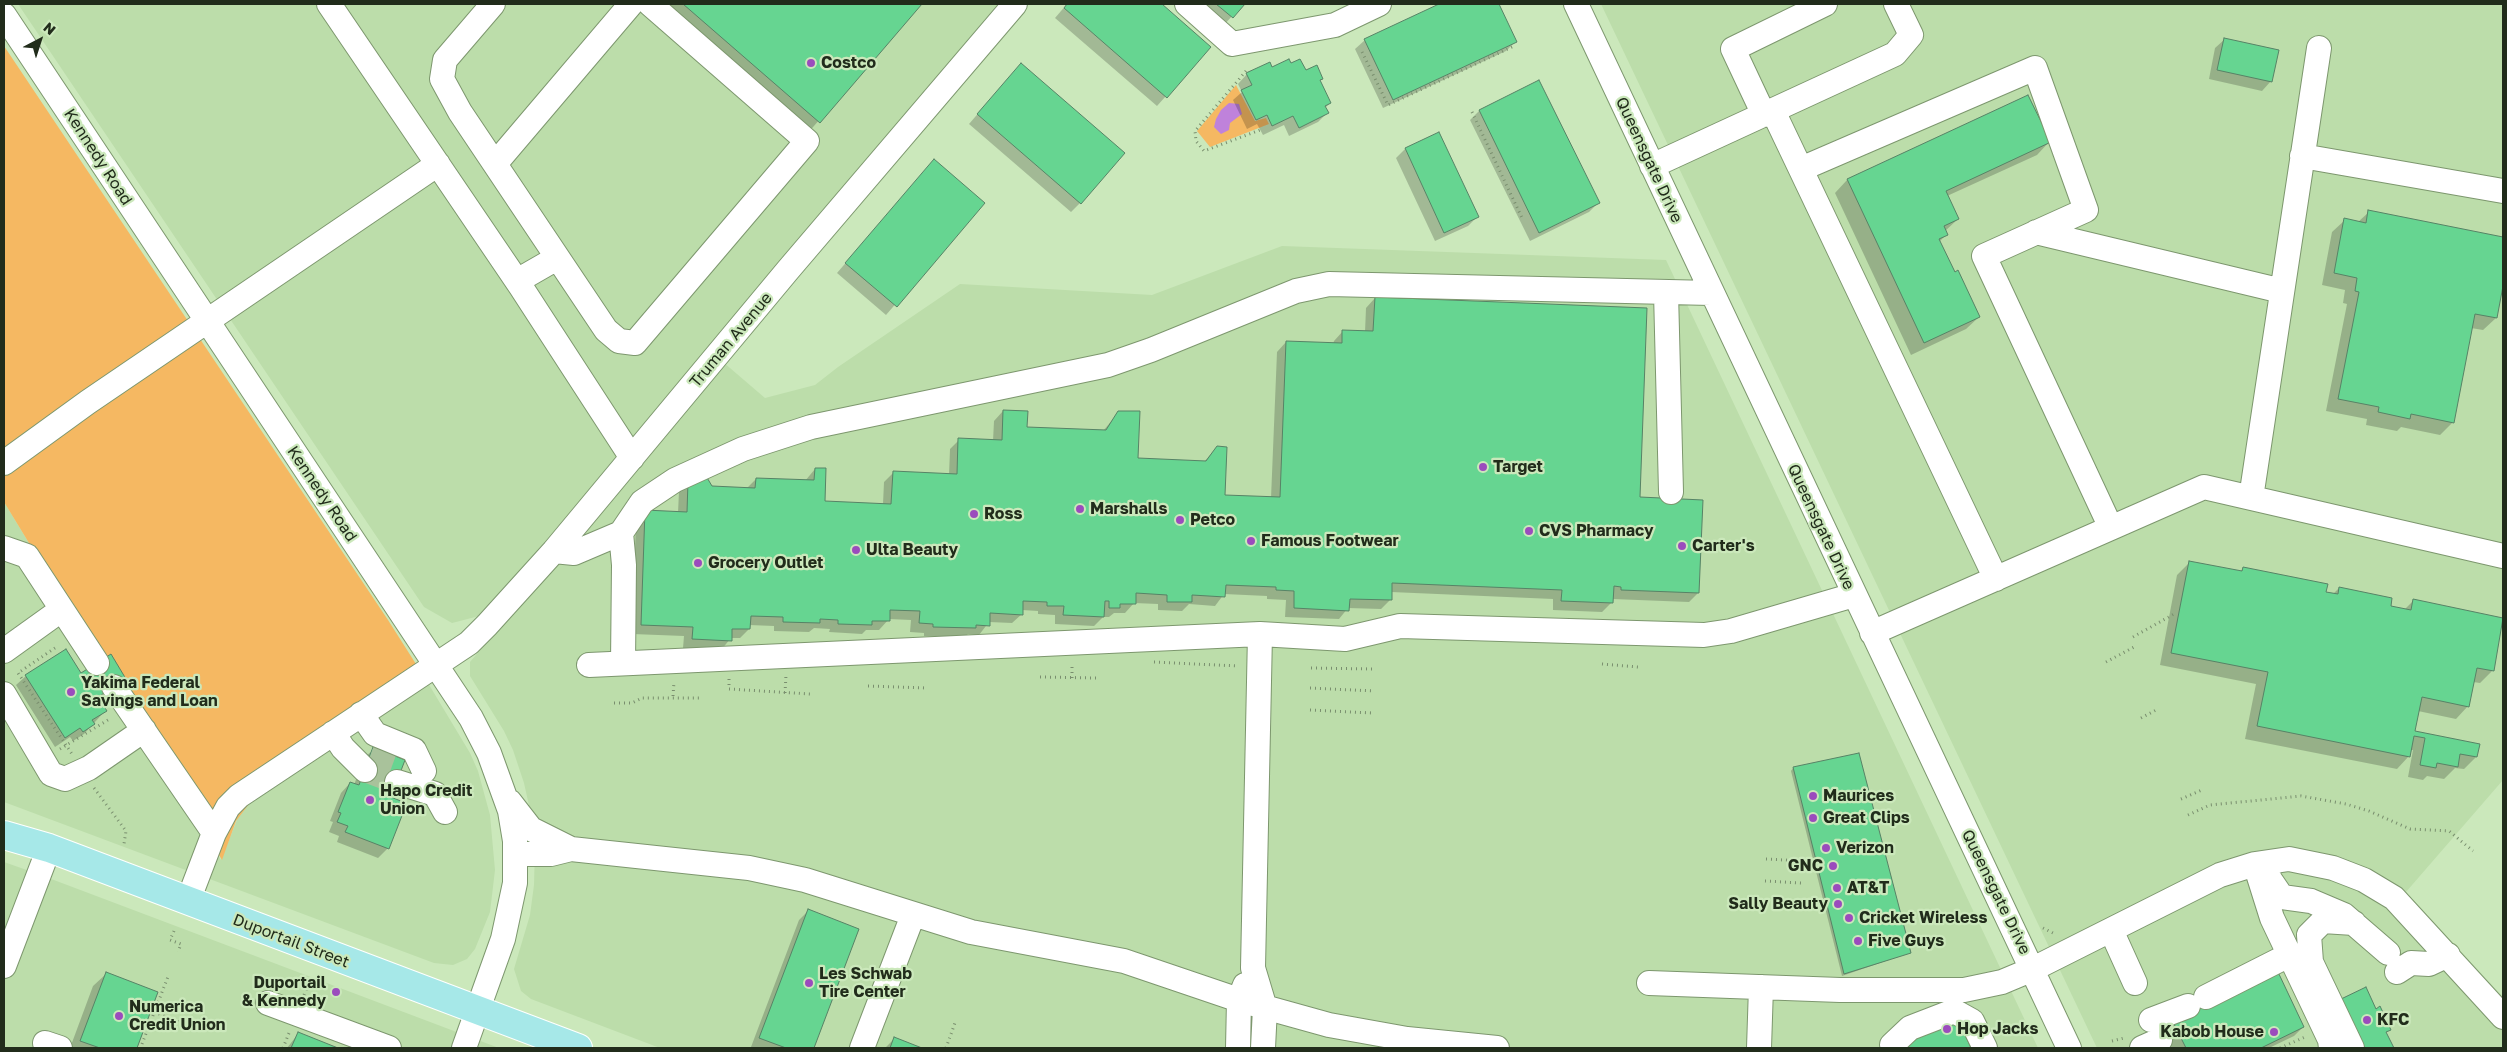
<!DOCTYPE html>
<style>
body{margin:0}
#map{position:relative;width:2507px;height:1052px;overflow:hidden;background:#cbe8bb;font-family:"Golos Text",sans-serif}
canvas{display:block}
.frame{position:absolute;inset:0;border:5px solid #212c1b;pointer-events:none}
.north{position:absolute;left:15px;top:15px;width:50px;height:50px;-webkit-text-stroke:4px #cbe8bb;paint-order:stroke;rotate:40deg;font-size:14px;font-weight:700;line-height:20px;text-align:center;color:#212c1b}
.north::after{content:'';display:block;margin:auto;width:18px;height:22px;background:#212c1b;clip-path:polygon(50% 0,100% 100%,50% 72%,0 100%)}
</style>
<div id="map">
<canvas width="2507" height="1052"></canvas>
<div class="frame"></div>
<div class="north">N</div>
</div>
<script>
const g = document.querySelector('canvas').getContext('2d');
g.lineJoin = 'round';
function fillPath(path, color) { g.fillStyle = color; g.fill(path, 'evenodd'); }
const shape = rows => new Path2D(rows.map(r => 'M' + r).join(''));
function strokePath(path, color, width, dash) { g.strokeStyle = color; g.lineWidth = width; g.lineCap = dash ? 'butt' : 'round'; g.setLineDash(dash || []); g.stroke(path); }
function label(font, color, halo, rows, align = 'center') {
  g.font = font + ' "Golos Text",sans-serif'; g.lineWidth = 4.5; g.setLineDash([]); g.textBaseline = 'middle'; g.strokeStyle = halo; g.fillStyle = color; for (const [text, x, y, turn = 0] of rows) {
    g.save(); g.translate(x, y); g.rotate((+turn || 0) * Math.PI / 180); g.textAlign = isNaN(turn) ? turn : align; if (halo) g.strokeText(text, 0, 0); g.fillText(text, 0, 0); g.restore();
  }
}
fillPath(shape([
 [18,4,998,4,483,615,452,623,424,607],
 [1601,4,2503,4,2503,780,2406,892,2503,997,2503,1048,2097,1048],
 [1282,246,1666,260,2038,1048,660,1048,531,999,521,991,514,969,530,915,534,885,535,848,532,819,524,783,513,750,504,731,470,676,470,662,723,362,765,398,815,385,838,367,960,284,1152,295],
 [4,502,221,860,239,815,249,804,428,683,470,753,478,771,490,815,495,870,490,912,475,949,467,959,453,965,434,963,4,802],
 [4,862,38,874,499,1048,4,1048]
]), '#bcddaa');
fillPath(shape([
 [4,46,388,620,428,683,249,804,236,821,222,860,4,502],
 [1236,85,1255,121,1266,118,1269,124,1210,147,1197,131]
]), '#f5b862');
fillPath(shape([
 [1229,103,1239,104,1242,114,1230,123,1229,130,1221,134,1214,127,1216,119,1221,110]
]), '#bf82db');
fillPath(shape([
 [656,4,920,4,807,134],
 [1067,4,1160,4,1210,47,1157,106,1055,18],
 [1197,4,1243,4,1223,26],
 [1442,4,1497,4,1515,42,1506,51,1383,108,1355,49,1365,40],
 [2225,39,2271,81,2262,91,2209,79,2215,48],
 [1291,65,1322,78,1319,81,1330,103,1325,108,1327,113,1318,122,1289,136,1284,125,1263,135,1257,124,1247,129,1233,100,1242,92,1238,84,1247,74],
 [1012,74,1080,203,1071,212,969,124],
 [2028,96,2049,142,2037,155,1947,196,1958,219,1945,231,1947,234,1939,242,1979,317,1966,329,1911,355,1835,193,1847,180],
 [1479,111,1598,203,1589,212,1530,241,1470,120],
 [1405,149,1478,216,1468,226,1435,241,1396,158],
 [934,160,983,203,886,315,837,273],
 [2369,212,2503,238,2503,280,2496,318,2483,330,2471,328,2453,422,2440,435,2401,427,2397,431,2366,425,2367,419,2326,411,2347,304,2343,303,2345,290,2322,285,2332,232,2345,220,2358,222],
 [1375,298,1639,498,1698,593,1689,602,1612,599,1612,602,1602,612,1553,610,1553,599,1391,592,1390,600,1381,609,1348,608,1339,619,1285,617,1286,600,1267,599,1267,596,1224,594,1215,606,1189,604,1182,611,1158,610,1158,604,1134,603,1125,613,1114,613,1109,617,1103,617,1094,626,1055,624,1055,615,1038,614,1038,611,1022,610,1022,614,1012,623,989,622,979,635,968,634,965,637,924,636,924,633,910,632,911,620,889,619,879,630,866,630,862,634,829,632,830,629,814,628,809,632,774,631,774,626,749,625,749,629,740,638,731,638,721,650,683,648,684,636,632,634,636,521,678,513,679,491,689,482,711,487,747,488,756,479,805,481,815,469,823,502,883,504,884,482,893,473,949,475,950,449,959,440,993,441,994,421,1003,411,1026,428,1103,431,1119,412,1137,459,1204,462,1217,447,1224,496,1271,498,1277,352,1286,342,1333,344,1334,341,1343,331,1365,332,1366,308],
 [2190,562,2240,572,2243,569,2333,594,2339,588,2389,607,2404,610,2413,601,2503,619,2492,671,2480,683,2473,682,2468,706,2456,719,2418,711,2413,732,2476,757,2464,769,2455,768,2444,779,2427,776,2423,780,2408,777,2413,750,2410,750,2409,756,2397,769,2245,739,2256,684,2160,665,2177,575],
 [26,676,116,688,98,699,105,711,84,734,73,741,70,737,55,747,16,685],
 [374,749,389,798,403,809,388,848,378,858,337,842,339,836,329,832,333,822,330,821,341,793,350,783,354,785,364,758],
 [1858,755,1909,953,1842,976,1791,771,1793,768],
 [808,911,858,930,812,1048,751,1047,799,920],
 [106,974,156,993,136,1048,70,1048,93,986],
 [2188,1005,2303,1027,2294,1036,2269,1048,2172,1048,2163,1030],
 [1956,1019,1970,1048,1899,1048],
 [298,1034,334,1048,287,1048],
 [894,1039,919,1048,885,1048]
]), '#0003');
const building = shape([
 [683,4,922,4,820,123,683,4],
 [1067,4,1162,4,1211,47,1167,98,1064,8,1067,4],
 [1216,4,1245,4,1233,18,1216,4],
 [1439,4,1499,4,1517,42,1393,100,1364,39,1439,4],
 [2224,38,2279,50,2272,82,2217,70,2224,38],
 [1289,59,1291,63,1300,59,1306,70,1317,65,1323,79,1320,80,1331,103,1325,106,1329,113,1299,128,1293,116,1272,126,1267,115,1256,120,1241,90,1252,85,1246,73,1270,62,1272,67,1289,59],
 [1021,63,1125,153,1081,204,977,114,1021,63],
 [1539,80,1600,203,1539,233,1479,110,1539,80],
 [2028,95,2051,142,1946,191,1959,219,1944,226,1948,235,1939,239,1955,272,1958,270,1980,317,1924,343,1847,179,2028,95],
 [1439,132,1479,217,1444,233,1405,148,1439,132],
 [934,159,985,203,897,307,845,263,934,159],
 [2368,210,2503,237,2503,286,2497,318,2475,314,2454,423,2411,414,2410,419,2378,412,2379,407,2338,399,2359,292,2355,291,2357,278,2334,273,2344,218,2366,223,2368,210],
 [1375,297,1647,308,1640,497,1703,500,1699,593,1621,590,1621,587,1614,586,1613,603,1561,601,1562,590,1392,583,1392,600,1350,599,1349,611,1294,608,1294,591,1276,590,1276,587,1226,585,1225,597,1192,595,1192,602,1167,602,1167,595,1136,593,1136,604,1120,604,1120,608,1109,608,1109,601,1105,601,1104,617,1063,615,1064,606,1047,606,1047,602,1023,601,1023,615,990,613,990,626,976,625,976,628,933,627,933,624,919,623,920,611,890,610,890,621,872,621,872,625,838,624,838,620,820,619,820,623,783,622,783,617,751,616,750,629,732,629,732,641,692,639,693,627,641,625,645,510,687,512,688,481,703,471,712,486,755,488,756,478,814,480,815,468,826,468,825,501,891,504,893,471,957,474,958,438,1002,440,1003,410,1028,411,1027,427,1106,430,1118,411,1140,411,1138,458,1206,461,1217,446,1227,447,1225,495,1280,497,1286,341,1342,343,1342,330,1373,331,1375,297],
 [2189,561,2242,571,2243,567,2328,584,2326,592,2338,594,2339,587,2392,598,2391,606,2411,610,2413,599,2503,618,2494,671,2477,668,2469,707,2422,697,2415,731,2480,744,2477,757,2460,754,2458,767,2437,763,2436,768,2420,765,2425,738,2414,736,2410,757,2257,726,2268,672,2171,653,2189,561],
 [66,649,81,673,111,654,126,679,98,697,107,711,92,720,95,724,83,732,80,728,65,738,25,675,66,649],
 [373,747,405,760,391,797,403,802,401,807,405,808,389,849,345,832,348,826,337,822,341,813,338,812,350,782,359,785,373,747],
 [1859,753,1911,953,1844,974,1793,767,1859,753],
 [808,909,859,929,814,1048,786,1048,759,1038,808,909],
 [106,972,158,992,137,1048,100,1048,80,1041,106,972],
 [2278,972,2304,1027,2261,1048,2186,1048,2172,1020,2278,972],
 [2366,987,2376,1009,2380,1006,2391,1030,2386,1032,2394,1048,2360,1048,2339,1000,2366,987],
 [1957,1017,1971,1048,1907,1048,1904,1041,1957,1017],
 [298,1032,338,1048,291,1048,298,1032],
 [894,1037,922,1048,890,1048,894,1037]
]);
fillPath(building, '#66d591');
strokePath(building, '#578366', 1);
strokePath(shape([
 [372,751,404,763],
 [365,770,397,782]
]), '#a9c29b', 24, [24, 12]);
const minor = shape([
 [329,4,521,287,632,458],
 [493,4,445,60,442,79,460,112,606,330,619,341,635,343,807,141,650,4],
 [1187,4,1232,44,1335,25,1379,4],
 [1576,4,2069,1048],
 [4,15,471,718,489,753,510,811,515,841,515,883,503,939,464,1048],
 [1773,111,1996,579],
 [1764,115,1733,49,1825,4],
 [2302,156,2503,191],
 [495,164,631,4],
 [1652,166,1895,54,1911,35,1896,4],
 [1801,169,2035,68,2086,210,1984,256,2111,528],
 [2036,232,2282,291],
 [517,281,557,258],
 [1666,292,1671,492],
 [4,463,88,402,438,164],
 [2251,498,2319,48],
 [4,548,27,556,97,663],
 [554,551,574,553,621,533],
 [1872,633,2204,487,2503,556],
 [1260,634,1253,968,1265,1008,1263,1048],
 [4,651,61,610],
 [623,663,624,565,621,533,642,502,675,480,743,449,811,427,1108,365,1151,350,1296,291,1329,284,1711,293],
 [589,665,1260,634,1345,639,1400,626,1704,635,1731,631,1854,595],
 [114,687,214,833],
 [4,694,51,774,65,779,89,768,144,730],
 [361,714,375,734,414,750,424,771],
 [333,733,343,748,365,770],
 [397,782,435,794,445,812],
 [510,802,531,829,571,849],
 [516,854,551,854,571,849,749,868,805,880,971,932,1124,961,1239,1000,1329,1025,1407,1039,1497,1048],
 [2255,864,2272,918,2330,1040,2331,1048],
 [2268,869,2269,878,2282,897,2311,901,2344,915,2388,953],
 [188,901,214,833,228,807,239,796,469,643,487,625,554,551,788,270,1015,4],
 [2111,930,2135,983],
 [4,966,49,848],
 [2397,972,2411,963,2429,964,2448,955],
 [1649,983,1840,990,1964,990,2002,982,2033,969,2220,875,2255,864,2289,859,2333,868,2364,880,2394,898,2503,1017],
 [2206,997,2289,955],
 [268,1003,389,1048],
 [2151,1020,2188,1006],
 [45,1043,60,1048],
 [1892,1045,1910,1028,1954,1011,1972,1021,1985,1048],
 [862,1048,913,915],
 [1238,1048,1239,1000,1245,985],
 [1759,1048,1761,987],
 [2142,1048,2160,1040],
 [2352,1048,2311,962,2309,935,2323,921,2354,923]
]);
const major = shape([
 [4,835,49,848,578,1048]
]);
strokePath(minor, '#7d976e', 26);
strokePath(major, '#fff', 30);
strokePath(shape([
 [1362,52,1388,105,1514,46],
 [1246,71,1195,131,1196,141,1204,151,1260,130],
 [1472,112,1523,220],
 [2133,637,2174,614],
 [55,648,18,673,72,754],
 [1154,662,1238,666],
 [2106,662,2136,646],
 [1602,664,1638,667],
 [1311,668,1374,669],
 [1040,677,1097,678],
 [1072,678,1072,664],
 [729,679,729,689,810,694],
 [868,686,927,688],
 [1310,688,1374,691],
 [785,693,786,675],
 [673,696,674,682],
 [614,703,632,703,642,698,699,698],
 [1310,710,1373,713],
 [2141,718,2158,709],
 [60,749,108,720],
 [94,788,126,831,124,844],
 [2181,799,2202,790],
 [2188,815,2210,805,2301,796,2346,804,2369,811,2410,829,2449,831,2473,851],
 [1766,859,1802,861],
 [1765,881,1801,883],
 [2043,928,2055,934],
 [174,931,170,940,181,944,178,952],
 [304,995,309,982],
 [154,1012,184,1024],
 [2112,1041,2124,1038],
 [142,1044,169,974],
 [283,1048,289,1033],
 [946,1048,956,1020],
 [2280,1048,2305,1037]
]), '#798e6e', 3, [1, 4]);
strokePath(minor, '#fff', 24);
strokePath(major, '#a6e8e8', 28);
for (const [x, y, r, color] of [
 [811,63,5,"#9b4cbd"],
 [1483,467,5,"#9b4cbd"],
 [1080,509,5,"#9b4cbd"],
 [974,514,5,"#9b4cbd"],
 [1180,520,5,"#9b4cbd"],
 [1529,531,5,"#9b4cbd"],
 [1251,541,5,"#9b4cbd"],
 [1682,546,5,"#9b4cbd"],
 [856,550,5,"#9b4cbd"],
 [698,563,5,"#9b4cbd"],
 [71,692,5,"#9b4cbd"],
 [1813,796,5,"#9b4cbd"],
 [370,800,5,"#9b4cbd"],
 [1813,818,5,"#9b4cbd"],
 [1826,848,5,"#9b4cbd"],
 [1833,866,5,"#9b4cbd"],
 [1837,888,5,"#9b4cbd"],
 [1838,904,5,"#9b4cbd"],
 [1849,918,5,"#9b4cbd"],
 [1858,941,5,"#9b4cbd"],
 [809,983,5,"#9b4cbd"],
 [336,992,5,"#9b4cbd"],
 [119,1016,5,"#9b4cbd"],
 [2367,1020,5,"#9b4cbd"],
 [1947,1029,5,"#9b4cbd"],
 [2274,1032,5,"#9b4cbd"]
]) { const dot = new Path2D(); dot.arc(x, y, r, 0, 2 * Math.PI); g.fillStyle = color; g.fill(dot); strokePath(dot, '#cbe8bb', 2); }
label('bold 16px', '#212c1b', '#cbe8bb', [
 ["Costco",821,63],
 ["Target",1493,467],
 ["Marshalls",1090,509],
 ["Ross",984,514],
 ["Petco",1190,520],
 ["CVS Pharmacy",1539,531],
 ["Famous Footwear",1261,541],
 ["Carter's",1692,546],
 ["Ulta Beauty",866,550],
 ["Grocery Outlet",708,563],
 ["Yakima Federal",81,683],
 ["Savings and Loan",81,701],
 ["Hapo Credit",380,791],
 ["Union",380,809],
 ["Maurices",1823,796],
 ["Great Clips",1823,818],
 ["Verizon",1836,848],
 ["GNC",1823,866,"right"],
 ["AT&T",1847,888],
 ["Sally Beauty",1828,904,"right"],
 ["Cricket Wireless",1859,918],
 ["Five Guys",1868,941],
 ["Les Schwab",819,974],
 ["Tire Center",819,992],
 ["Duportail",326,983,"right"],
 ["& Kennedy",326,1001,"right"],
 ["Numerica",129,1007],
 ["Credit Union",129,1025],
 ["KFC",2377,1020],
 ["Hop Jacks",1957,1029],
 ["Kabob House",2264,1032,"right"]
], 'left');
label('16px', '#212c1b', '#cbe8bb', [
 ["Kennedy Road",98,157,57],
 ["Queensgate Drive",1649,160,65],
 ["Truman Avenue",731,340,-50],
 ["Kennedy Road",322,494,56],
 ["Queensgate Drive",1821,527,65],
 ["Queensgate Drive",1996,892,64],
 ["Duportail Street",291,941,21]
]);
</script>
